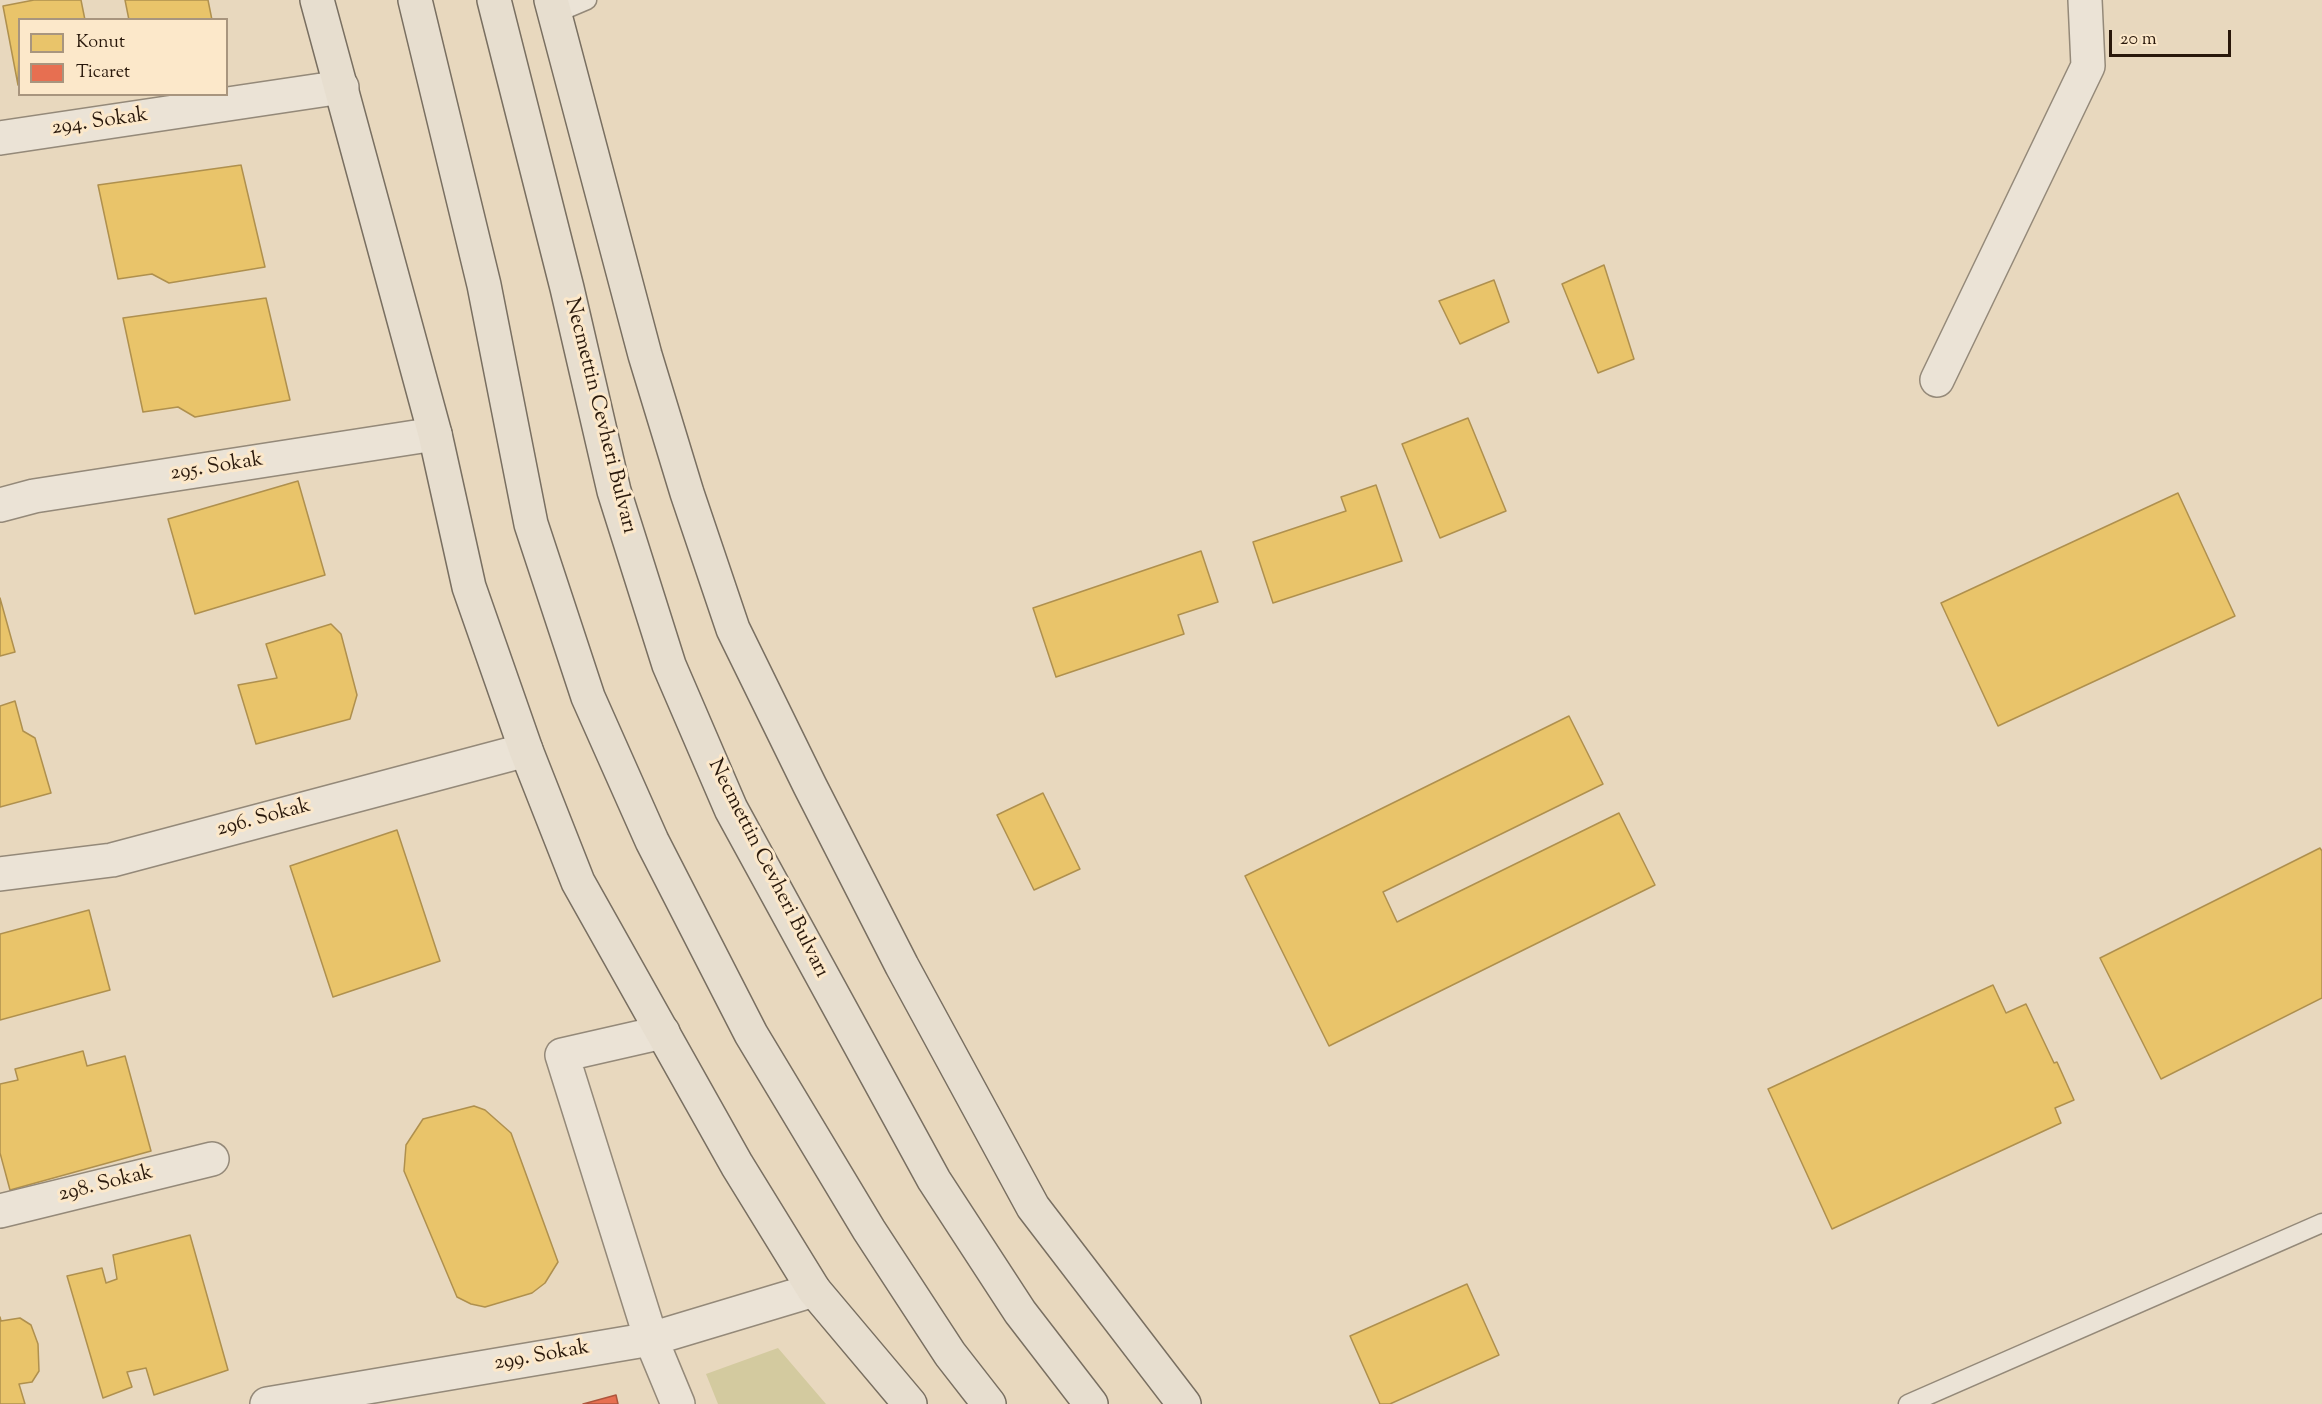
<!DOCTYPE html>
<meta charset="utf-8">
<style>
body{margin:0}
#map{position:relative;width:2322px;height:1404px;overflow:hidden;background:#e8d8be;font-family:"Sorts Mill Goudy",serif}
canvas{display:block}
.legend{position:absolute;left:18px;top:18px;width:210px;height:78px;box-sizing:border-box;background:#fce8ca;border:2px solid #a8957e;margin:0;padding:8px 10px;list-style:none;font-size:18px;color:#29180b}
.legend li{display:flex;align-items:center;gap:12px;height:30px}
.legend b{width:30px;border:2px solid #a8957e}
.scale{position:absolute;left:2109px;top:30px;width:122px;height:27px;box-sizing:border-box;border:3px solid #29180b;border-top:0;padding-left:8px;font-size:18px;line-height:21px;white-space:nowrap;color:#29180b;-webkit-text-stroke:4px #fce8ca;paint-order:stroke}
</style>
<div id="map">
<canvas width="2322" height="1404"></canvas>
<ul class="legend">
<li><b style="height:16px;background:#e9c46a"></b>Konut</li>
<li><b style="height:16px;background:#e76f51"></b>Ticaret</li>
</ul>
<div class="scale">20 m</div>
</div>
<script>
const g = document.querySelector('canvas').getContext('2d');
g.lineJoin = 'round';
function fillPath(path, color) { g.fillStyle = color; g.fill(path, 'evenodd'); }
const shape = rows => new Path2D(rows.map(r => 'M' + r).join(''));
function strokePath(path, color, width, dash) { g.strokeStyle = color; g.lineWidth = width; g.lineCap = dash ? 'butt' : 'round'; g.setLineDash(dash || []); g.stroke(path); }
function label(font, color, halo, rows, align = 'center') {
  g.font = font + ' "Sorts Mill Goudy",serif'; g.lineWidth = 6; g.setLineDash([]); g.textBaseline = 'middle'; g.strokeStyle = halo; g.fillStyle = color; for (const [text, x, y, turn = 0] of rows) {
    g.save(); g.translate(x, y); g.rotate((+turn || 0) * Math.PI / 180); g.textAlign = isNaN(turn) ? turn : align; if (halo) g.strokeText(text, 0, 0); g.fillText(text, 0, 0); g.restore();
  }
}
fillPath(shape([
 [778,1348,826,1404,718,1404,706,1374]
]), '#d3ca9f');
const homes = shape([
 [34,0,81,0,85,20,20,20,18,85,3,6,34,0],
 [125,0,208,0,212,20,129,20,125,0],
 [241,165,265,267,169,283,152,274,118,279,98,185,241,165],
 [1604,265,1634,359,1598,373,1562,284,1604,265],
 [1494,280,1509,322,1460,344,1439,301,1494,280],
 [266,298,290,400,195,417,178,407,143,412,123,318,266,298],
 [1468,418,1506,511,1440,538,1402,444,1468,418],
 [298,481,325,575,195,614,168,519,298,481],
 [1376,485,1402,561,1273,603,1253,542,1346,511,1341,497,1376,485],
 [2178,493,2235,616,1998,726,1941,603,2178,493],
 [1201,551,1218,602,1178,615,1184,634,1056,677,1033,608,1201,551],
 [0,598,15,652,0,656,0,598],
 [331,624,341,634,357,695,350,719,256,744,238,685,277,678,266,644,331,624],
 [15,701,23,731,35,738,51,793,0,807,0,706,15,701],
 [1569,716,1603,784,1383,892,1397,922,1619,813,1655,885,1329,1046,1245,876,1569,716],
 [1043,793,1080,869,1034,890,997,815,1043,793],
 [397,830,440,961,333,997,290,866,397,830],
 [2320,848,2322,851,2322,998,2161,1079,2100,958,2320,848],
 [89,910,110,990,0,1020,0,934,89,910],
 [1993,985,2006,1013,2026,1004,2054,1063,2057,1062,2074,1100,2055,1108,2061,1123,1832,1229,1768,1089,1993,985],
 [83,1051,87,1066,125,1056,151,1151,10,1190,0,1153,0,1084,18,1080,15,1069,83,1051],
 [474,1106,485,1110,511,1133,558,1262,545,1283,532,1293,485,1307,471,1304,457,1297,404,1171,406,1145,423,1119,474,1106],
 [190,1235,228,1370,154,1395,146,1368,127,1372,132,1387,103,1398,67,1276,102,1268,106,1283,117,1279,113,1255,190,1235],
 [1467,1284,1499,1355,1390,1404,1380,1404,1350,1336,1467,1284],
 [0,1317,1,1321,20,1318,31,1325,38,1344,39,1371,32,1382,19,1384,25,1404,0,1404,0,1317]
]);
fillPath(homes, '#e9c46a');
strokePath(homes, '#af904e', 1.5);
const shops = shape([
 [616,1395,618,1404,583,1404,616,1395]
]);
fillPath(shops, '#e76f51');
strokePath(shops, '#ae553c', 1.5);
const lane = shape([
 [554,14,587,0],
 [1908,1404,2322,1223]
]);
const street = shape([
 [0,138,342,87],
 [1937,380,2088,66,2085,0],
 [0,505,34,496,435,434],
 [0,874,112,860,526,750],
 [663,1032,562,1055,651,1339,678,1404],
 [0,1211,212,1159],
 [267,1404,651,1339,814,1290]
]);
const primary = shape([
 [317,0,435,434,469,587,526,750,578,882,737,1165,814,1290,910,1404],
 [415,0,484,285,531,524,588,697,652,841,751,1034,869,1230,950,1354,989,1404],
 [494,0,567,288,614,491,669,665,731,809,934,1180,1020,1312,1091,1404],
 [551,0,645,355,687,493,733,629,810,786,902,966,1033,1207,1184,1404]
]);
strokePath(lane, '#948979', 21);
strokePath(street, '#948979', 36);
strokePath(primary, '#796f61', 36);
strokePath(lane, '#ebe3d6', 18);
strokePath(street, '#ebe3d6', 33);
strokePath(primary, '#e7decf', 33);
label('21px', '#29180b', '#fce8ca', [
 ["294. Sokak",100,123,-8],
 ["Necmettin Cevheri Bulvarı",599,416,76],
 ["295. Sokak",217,468,-9],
 ["296. Sokak",264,819,-15],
 ["Necmettin Cevheri Bulvarı",767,869,63],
 ["298. Sokak",106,1185,-14],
 ["299. Sokak",542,1357,-10]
]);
</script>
